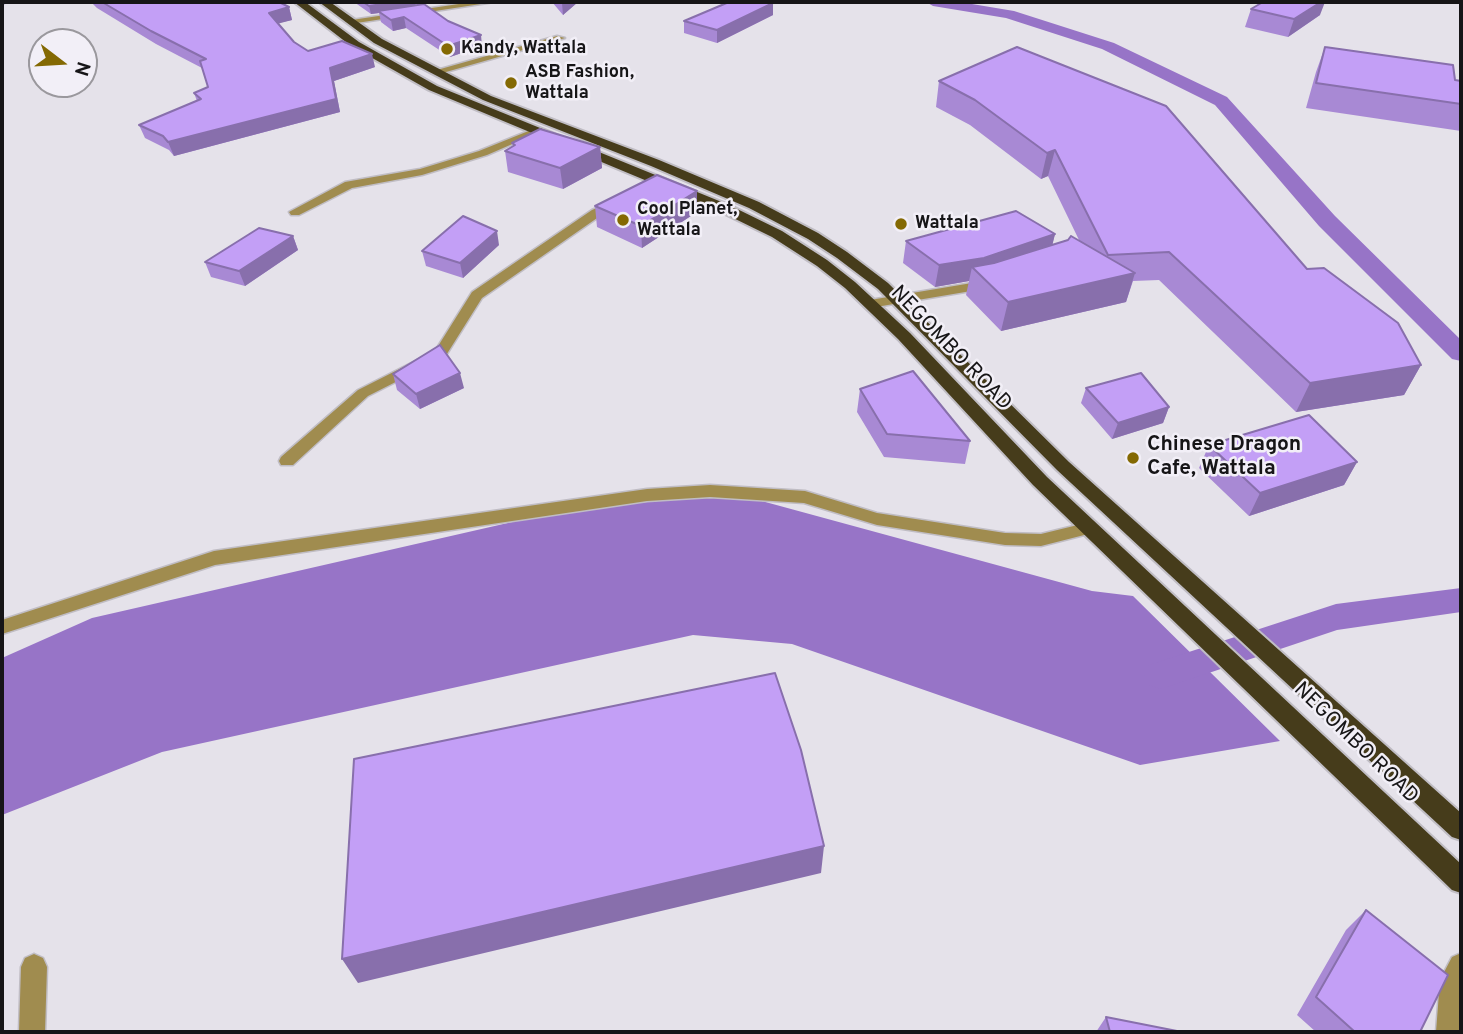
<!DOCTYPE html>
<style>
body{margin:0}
#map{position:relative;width:1463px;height:1034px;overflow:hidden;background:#e5e2ea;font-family:Overpass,sans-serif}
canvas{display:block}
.frame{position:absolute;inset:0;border:4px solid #161517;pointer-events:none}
.north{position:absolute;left:28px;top:28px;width:70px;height:70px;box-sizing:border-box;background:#f2eff7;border:2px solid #9a989d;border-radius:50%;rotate:107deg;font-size:19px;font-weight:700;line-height:28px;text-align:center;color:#161517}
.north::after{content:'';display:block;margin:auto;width:24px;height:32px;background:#846903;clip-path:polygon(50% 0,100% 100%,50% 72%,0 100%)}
</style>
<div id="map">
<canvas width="1463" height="1034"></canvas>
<div class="frame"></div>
<div class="north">N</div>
</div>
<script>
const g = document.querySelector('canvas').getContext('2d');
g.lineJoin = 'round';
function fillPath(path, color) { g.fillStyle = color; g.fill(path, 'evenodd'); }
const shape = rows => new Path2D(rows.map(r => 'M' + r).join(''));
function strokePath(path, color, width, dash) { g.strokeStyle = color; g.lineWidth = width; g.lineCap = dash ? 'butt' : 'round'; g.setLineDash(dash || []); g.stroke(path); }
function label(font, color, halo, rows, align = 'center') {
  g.font = font + ' Overpass,sans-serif'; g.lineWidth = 5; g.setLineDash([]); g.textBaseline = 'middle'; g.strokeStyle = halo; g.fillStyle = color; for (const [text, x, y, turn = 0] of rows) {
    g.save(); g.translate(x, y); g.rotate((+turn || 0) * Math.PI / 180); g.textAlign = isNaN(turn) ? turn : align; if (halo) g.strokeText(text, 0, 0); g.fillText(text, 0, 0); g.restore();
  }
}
fillPath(shape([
 [736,494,1092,591,1133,596,1280,741,1140,765,792,644,693,635,162,752,2,815,2,658,92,618,569,509]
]), '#9774c7');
fillPath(shape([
 [926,2,960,2,1014,11,1114,43,1227,97,1335,216,1461,340,1461,361,1452,359,1319,226,1215,105,1102,49,1006,18,933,6,926,2],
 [1461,588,1461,612,1337,630,1161,689,1149,685,1144,675,1149,665,1336,604,1461,588]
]), '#9774c7');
const service = shape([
 [472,2,494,2,350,24,345,21,472,2],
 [557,36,565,38,439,74,430,72,557,36],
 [990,280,997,284,995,287,870,308,863,304,870,300,990,280],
 [710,485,805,491,877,513,1005,533,1041,534,1090,522,1096,524,1099,528,1096,532,1041,546,1005,545,877,525,804,503,710,497,647,501,215,565,2,634,2,620,214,551,647,489,710,485]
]);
const minor = shape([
 [531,130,540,132,487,155,422,175,352,188,299,215,291,215,289,212,345,182,420,169,479,151,531,130],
 [615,200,621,204,619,207,600,216,482,298,445,357,368,396,293,465,281,465,279,461,281,457,358,390,435,351,472,292,592,210,615,200],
 [1461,953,1461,1032,1436,1032,1440,980,1452,957,1461,953],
 [34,954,43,958,47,967,45,1032,19,1032,21,967,25,958,34,954]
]);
const trunk = shape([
 [294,2,305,2,359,42,437,86,729,205,782,231,827,260,855,282,910,333,1047,477,1461,864,1461,893,1452,890,1033,485,898,339,845,288,817,266,772,237,719,211,429,90,351,46,294,2],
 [319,2,330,2,382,39,491,96,659,160,759,202,818,233,847,252,888,283,1069,462,1461,813,1461,840,1452,837,1057,470,878,289,837,258,808,239,749,208,651,166,483,100,374,43,319,2]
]);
strokePath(service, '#c0bdc4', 3);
strokePath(minor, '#c0bdc4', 3);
strokePath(trunk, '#c0bdc4', 4);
fillPath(service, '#a08c4f');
fillPath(minor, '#a08c4f');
fillPath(trunk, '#463c1b');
fillPath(shape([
 [91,2,279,2,289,7,292,20,278,23,294,42,308,51,375,67,334,81,340,112,174,156,169,150,145,138,139,125,197,101,194,93,208,87,202,68,156,44,97,8],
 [354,2,415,2,416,6,482,46,450,57,406,28,393,31,381,22,379,13,371,14],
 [552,2,578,2,563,15],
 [1251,9,1320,15,1288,37,1245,27],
 [773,15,717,43,684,33,684,21],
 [1325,47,1461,104,1461,131,1306,108,1316,72],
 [939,81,1307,269,1421,365,1404,395,1296,412,1159,280,1133,281,1126,302,1001,331,966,295,969,281,935,287,903,263,906,241,1055,234,1052,245,1079,240,1048,176,1041,179,970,125,936,107],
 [512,143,600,147,602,168,563,189,508,172,505,151,513,146],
 [595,206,697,212,642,248,597,227],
 [293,236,298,250,245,286,211,277,205,262],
 [499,245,463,278,426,266,422,251],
 [393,374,464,388,420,409,397,390],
 [1086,388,1169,407,1163,423,1112,439,1081,403],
 [860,389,970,441,965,464,884,457,857,412],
 [1209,445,1357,462,1344,485,1249,516,1199,468],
 [1366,910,1420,1032,1316,1032,1297,1015,1346,930],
 [1106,1017,1182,1032,1096,1032]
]), '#a889d4');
fillPath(shape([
 [2,2,12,2,2,5],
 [395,2,415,2,416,8,378,11,379,13,371,14,369,6],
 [563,2,578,2,563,15,562,3],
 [1321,2,1325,2,1320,15,1288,37,1294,19],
 [773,3,773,15,717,43,717,30],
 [289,7,292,20,273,25,269,13],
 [404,17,406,28,393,31,391,20],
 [481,35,482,46,450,57,448,46],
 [372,54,375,67,334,81,340,112,174,156,168,142,330,68],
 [600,147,602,168,563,189,560,168],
 [1055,150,1048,176,1041,179,1047,153],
 [697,191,697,212,642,248,641,226],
 [497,231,499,245,463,278,460,263],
 [1055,234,1050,255,972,267,969,281,935,287,939,265],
 [293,236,298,250,245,286,239,271],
 [1135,273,1126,302,1001,331,1008,302],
 [1421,365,1404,395,1296,412,1310,383],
 [460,373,464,388,420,409,416,394],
 [1169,407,1163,423,1112,439,1118,423],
 [1357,462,1344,485,1249,516,1260,493],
 [824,846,821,873,358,983,342,959]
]), '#886fac');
const building = shape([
 [102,2,279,2,289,7,269,13,294,42,308,51,342,41,372,54,330,68,336,99,168,142,163,136,139,125,201,99,194,93,208,87,200,61,206,59,151,31,102,2],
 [363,2,395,2,369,6,363,2],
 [729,2,772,2,773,3,717,30,684,21,729,2],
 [1263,2,1321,2,1294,19,1251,9,1263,2],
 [424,4,448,21,481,35,448,46,404,17,391,20,378,11,424,4],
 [1017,47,1166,106,1307,269,1324,268,1398,323,1421,365,1310,383,1169,252,1108,255,1055,150,1047,153,975,100,939,81,1017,47],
 [1325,47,1453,65,1455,80,1461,81,1461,104,1316,83,1325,47],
 [540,129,600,147,560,168,505,151,515,145,512,143,540,129],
 [657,175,697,191,641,226,595,206,657,175],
 [1016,211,1055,234,984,258,939,265,906,241,1016,211],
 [463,216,497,231,460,263,422,251,463,216],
 [259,228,293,236,239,271,205,262,259,228],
 [1071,236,1135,273,1008,302,972,267,994,263,1068,240,1071,236],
 [440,345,460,373,416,394,393,374,440,345],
 [913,371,970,441,887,434,860,389,913,371],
 [1141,373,1169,407,1118,423,1086,388,1141,373],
 [1309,415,1357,462,1260,493,1209,445,1309,415],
 [775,673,801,750,824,846,342,959,354,759,775,673],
 [1366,910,1448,975,1420,1032,1355,1032,1316,997,1366,910],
 [1106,1017,1182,1032,1110,1032,1106,1017]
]);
fillPath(building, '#c39ff6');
strokePath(building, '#886fac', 2);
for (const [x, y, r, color] of [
 [447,49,7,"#846903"],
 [511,83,7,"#846903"],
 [623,220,7,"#846903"],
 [901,224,7,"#846903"],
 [1133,458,7,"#846903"]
]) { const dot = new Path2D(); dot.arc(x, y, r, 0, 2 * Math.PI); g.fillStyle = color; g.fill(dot); strokePath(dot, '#f2eff7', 2.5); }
label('bold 18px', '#161517', '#f2eff7', [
 ["Kandy, Wattala",461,49],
 ["ASB Fashion,",525,73],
 ["Wattala",525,94],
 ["Cool Planet,",637,210],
 ["Wattala",637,231],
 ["Wattala",915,224]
], 'left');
label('21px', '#161517', '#f2eff7', [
 ["NEGOMBO ROAD",950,349,46],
 ["NEGOMBO ROAD",1355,744,44]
]);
label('bold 21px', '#161517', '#f2eff7', [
 ["Chinese Dragon",1147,446],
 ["Cafe, Wattala",1147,470]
], 'left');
</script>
